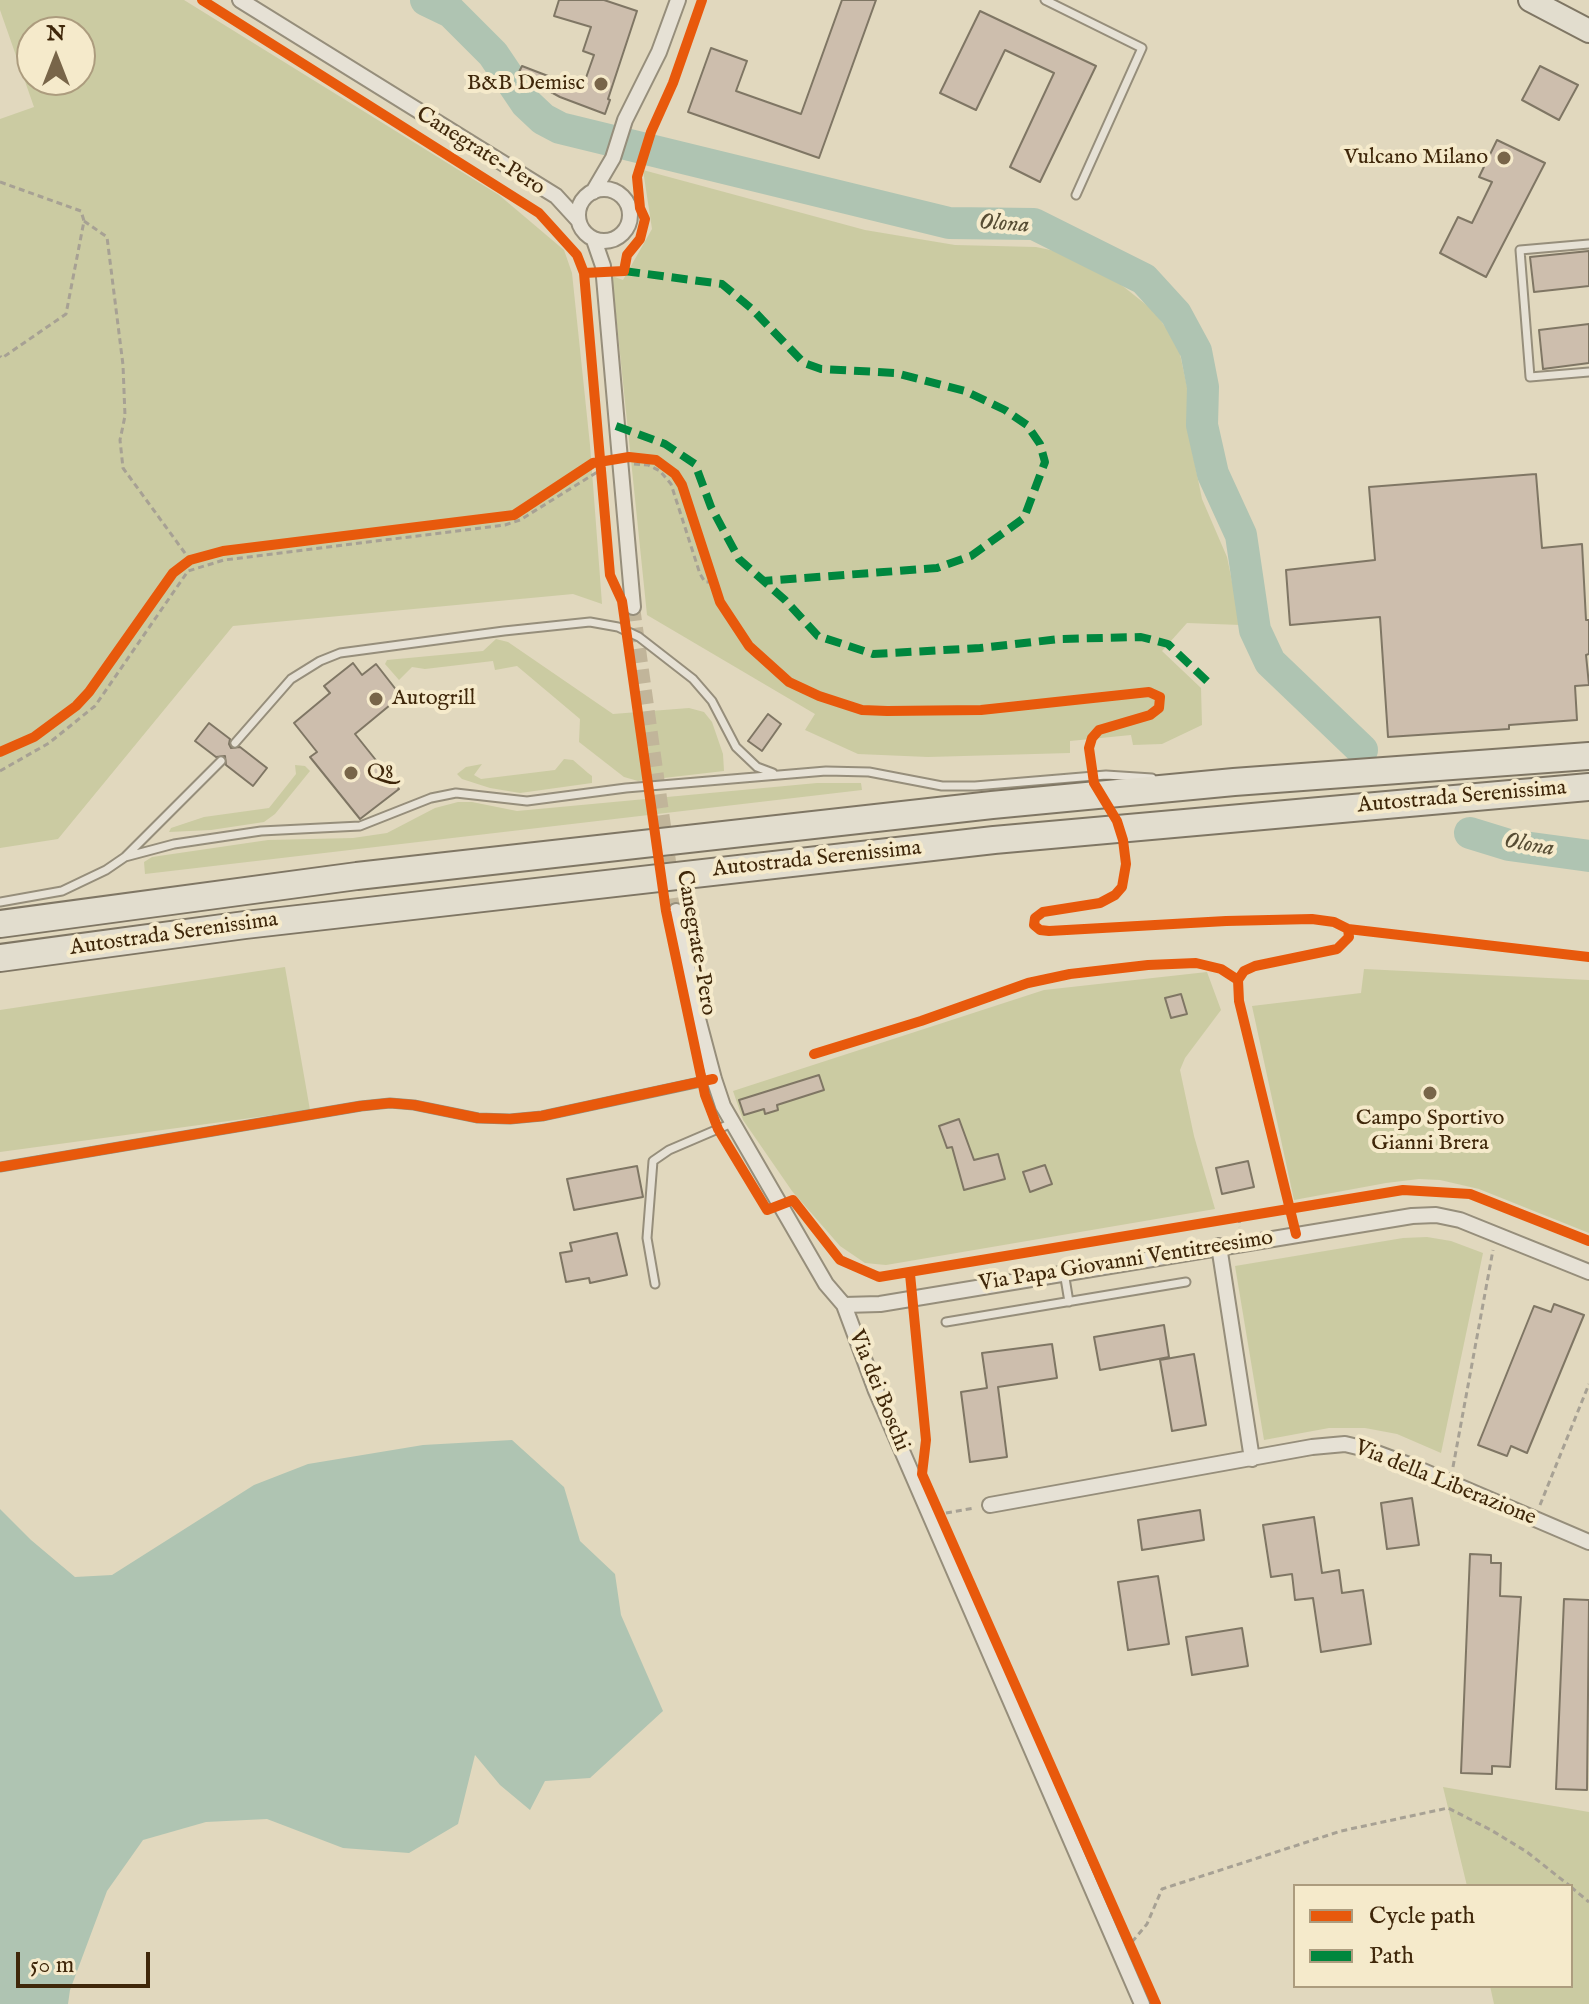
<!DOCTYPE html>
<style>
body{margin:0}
#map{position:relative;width:1589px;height:2004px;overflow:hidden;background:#e1d8be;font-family:"IM FELL English",serif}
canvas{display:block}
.legend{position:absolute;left:1293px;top:1884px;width:280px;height:104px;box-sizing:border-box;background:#f5eacb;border:2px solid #ac9c7e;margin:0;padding:10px 14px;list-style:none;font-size:24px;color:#3f270a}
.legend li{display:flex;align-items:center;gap:16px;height:40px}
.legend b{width:40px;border:2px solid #ac9c7e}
.north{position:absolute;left:16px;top:16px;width:80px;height:80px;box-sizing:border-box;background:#f5eacb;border:2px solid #ac9c7e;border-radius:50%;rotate:0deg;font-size:22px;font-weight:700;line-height:32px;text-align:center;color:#3f270a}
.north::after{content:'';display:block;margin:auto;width:28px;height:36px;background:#786549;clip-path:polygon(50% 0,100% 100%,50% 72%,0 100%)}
.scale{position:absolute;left:16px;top:1952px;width:134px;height:36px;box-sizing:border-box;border:4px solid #3f270a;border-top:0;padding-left:10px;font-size:24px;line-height:28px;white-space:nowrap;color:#3f270a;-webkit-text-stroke:6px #f5eacb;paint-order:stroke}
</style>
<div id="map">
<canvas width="1589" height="2004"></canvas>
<ul class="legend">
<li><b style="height:10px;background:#e8590c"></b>Cycle path</li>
<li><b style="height:10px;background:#00873e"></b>Path</li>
</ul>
<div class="north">N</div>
<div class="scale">50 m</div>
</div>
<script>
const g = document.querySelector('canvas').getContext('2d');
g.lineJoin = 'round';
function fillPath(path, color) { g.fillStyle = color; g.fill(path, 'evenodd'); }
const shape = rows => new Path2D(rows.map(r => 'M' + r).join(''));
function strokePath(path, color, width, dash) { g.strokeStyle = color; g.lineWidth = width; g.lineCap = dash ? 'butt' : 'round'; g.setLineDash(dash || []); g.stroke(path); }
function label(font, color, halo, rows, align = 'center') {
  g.font = font + ' "IM FELL English",serif'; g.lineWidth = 8; g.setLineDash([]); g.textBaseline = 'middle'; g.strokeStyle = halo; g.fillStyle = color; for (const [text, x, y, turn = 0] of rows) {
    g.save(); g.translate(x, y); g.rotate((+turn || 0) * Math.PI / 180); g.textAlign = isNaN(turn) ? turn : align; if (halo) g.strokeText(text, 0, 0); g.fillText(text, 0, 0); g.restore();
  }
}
fillPath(shape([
 [0,0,184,0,499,195,564,250,572,273,590,445,602,604,573,594,233,626,58,839,0,848,0,119,34,107,0,10],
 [32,32,80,32,80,80,32,80],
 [643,170,865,230,955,245,1036,247,1065,253,1119,283,1154,311,1178,345,1188,391,1191,445,1202,499,1227,557,1241,625,1187,623,1162,651,1201,688,1202,725,1162,744,1133,745,1131,735,1070,741,1070,753,928,757,858,754,805,730,815,714,647,615,612,276,623,280,652,229],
 [496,639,508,642,613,714,689,708,704,712,712,722,723,754,724,771,638,781,624,777,579,742,580,719,517,666,495,670,493,661,425,669,412,667,399,680,385,664,387,660,483,651],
 [564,759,573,760,588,773,592,776,592,783,520,793,490,788,462,779,457,774,466,767,482,764,474,775,481,779,555,770],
 [295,765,305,766,310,771,275,814,264,822,211,830,169,832,171,828,204,817,269,808,296,774],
 [817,783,861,783,862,790,145,874,144,862,152,857,268,840,353,838,387,833,435,808,458,802,472,802,517,811],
 [285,967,310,1110,0,1152,0,1010],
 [1364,969,1589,980,1589,1233,1479,1189,1440,1180,1419,1179,1386,1183,1294,1200,1252,1006,1361,993],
 [1207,972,1221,1010,1185,1058,1180,1070,1194,1136,1215,1209,886,1265,865,1263,840,1246,792,1191,743,1120,733,1091,1044,990],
 [1427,1237,1451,1241,1483,1253,1441,1453,1397,1434,1365,1428,1329,1428,1264,1440,1235,1266,1403,1238],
 [1443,1787,1589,1812,1589,2004,1494,2004,1490,1986,1571,1986,1571,1886,1467,1886]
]), '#cbcba2');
fillPath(shape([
 [512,1440,564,1487,580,1541,615,1574,621,1615,663,1711,590,1778,545,1781,530,1810,500,1785,475,1755,458,1824,409,1853,343,1848,267,1819,206,1822,143,1840,107,1891,70,1990,68,2004,0,2004,0,1509,31,1540,75,1577,112,1575,254,1485,308,1464,423,1445]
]), '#afc4b2');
strokePath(shape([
 [426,0,451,12,493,54,526,103,543,119,560,128,949,223,1034,224,1144,279,1176,314,1196,351,1203,387,1202,425,1213,474,1241,535,1255,630,1270,662,1362,750],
 [1470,833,1509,845,1589,856]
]), '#afc4b2', 32);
const building = shape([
 [559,0,604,0,637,11,608,99,610,100,605,114,560,97,518,74,522,66,582,89,594,55,583,51,591,27,554,16,559,0],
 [842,0,876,0,819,158,688,112,711,48,747,61,736,91,801,114,842,0],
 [980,11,1096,66,1040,182,1010,167,1054,73,1005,50,976,110,940,93,980,11],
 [1540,66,1578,85,1559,120,1522,100,1540,66],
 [1497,140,1545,163,1486,277,1440,253,1458,217,1472,223,1492,182,1479,177,1497,140],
 [1589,251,1589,286,1534,292,1530,257,1589,251],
 [1589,324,1589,363,1543,369,1539,330,1589,324],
 [1536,474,1542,548,1582,544,1586,620,1589,620,1589,654,1586,655,1589,685,1575,686,1577,720,1509,725,1509,729,1388,737,1380,617,1290,625,1286,570,1375,560,1369,487,1536,474],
 [353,663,362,675,376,664,401,696,355,734,399,789,360,819,310,757,317,752,294,723,330,693,324,686,353,663],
 [768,714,781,724,762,751,748,741,768,714],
 [209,723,230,739,229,744,231,748,240,747,267,768,253,786,226,765,225,756,216,757,195,741,209,723],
 [1181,994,1187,1014,1171,1018,1165,998,1181,994],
 [819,1075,824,1090,777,1105,778,1110,765,1114,764,1109,744,1115,739,1100,819,1075],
 [959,1119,974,1160,998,1154,1005,1179,964,1190,952,1147,947,1148,939,1126,959,1119],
 [1248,1161,1254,1187,1222,1194,1216,1168,1248,1161],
 [1045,1165,1052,1184,1030,1192,1023,1172,1045,1165],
 [637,1166,643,1197,574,1210,567,1179,637,1166],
 [617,1233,627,1275,590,1283,589,1278,566,1282,560,1253,572,1251,570,1243,617,1233],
 [1554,1304,1584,1315,1527,1453,1511,1446,1507,1456,1478,1445,1534,1306,1551,1312,1554,1304],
 [1164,1325,1169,1357,1100,1370,1094,1337,1164,1325],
 [1052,1344,1057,1378,998,1387,1007,1457,970,1462,961,1392,987,1388,982,1353,1052,1344],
 [1194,1354,1206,1425,1172,1431,1160,1360,1194,1354],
 [1412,1498,1419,1545,1387,1549,1381,1503,1412,1498],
 [1200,1510,1204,1540,1142,1550,1138,1520,1200,1510],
 [1314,1517,1322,1573,1339,1570,1342,1593,1363,1590,1371,1644,1321,1652,1313,1598,1295,1600,1292,1574,1271,1577,1263,1525,1314,1517],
 [1470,1554,1491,1555,1491,1563,1501,1563,1500,1596,1521,1597,1510,1767,1492,1766,1492,1774,1461,1773,1470,1554],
 [1158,1576,1169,1644,1128,1650,1118,1582,1158,1576],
 [1564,1599,1589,1600,1587,1790,1556,1789,1564,1599],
 [1242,1628,1248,1666,1192,1675,1186,1637,1242,1628]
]);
fillPath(building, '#cdbead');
strokePath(building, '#7f7664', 2);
strokePath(shape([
 [633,607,676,911]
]), '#c1b59a', 14, [14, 7]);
const lane = shape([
 [1045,0,1142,48,1076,195],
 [1589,244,1520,250,1530,377,1589,372],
 [235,743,291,679,320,661,340,653,504,631,590,622,618,627,639,637,693,679,712,701,736,747,757,767,773,773],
 [125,857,174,844,261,831,360,826,431,798,456,793,527,801,626,788,826,771,869,772,942,786,975,786,1106,775,1152,778],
 [0,902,62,891,106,870,125,857,221,761],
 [0,1167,361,1106,390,1103,414,1105,478,1118,510,1119,542,1116,714,1079],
 [1064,1272,1069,1302],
 [655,1284,647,1238,653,1161,669,1150,732,1123],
 [946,1322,1186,1282]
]);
const street = shape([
 [240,0,556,196,578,220],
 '578 215a26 26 0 1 1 52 0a26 26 0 1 1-52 0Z',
 [593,192,613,158,625,120,659,52,678,0],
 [594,240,603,266,633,607],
 [676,911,697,1015,714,1079,723,1106,826,1284,844,1305,876,1391,1142,2004],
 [1219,1246,1252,1459],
 [844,1305,880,1304,1412,1216,1436,1215,1460,1220,1589,1272],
 [990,1505,1312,1447,1345,1444,1366,1449,1409,1465,1589,1542]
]);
const primary = shape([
 [1530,0,1589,31]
]);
const highway = shape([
 [0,924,357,876,992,805,1234,782,1589,756],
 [0,958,245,925,994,840,1589,787]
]);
strokePath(lane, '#968e7b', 11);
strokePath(street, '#968e7b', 18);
strokePath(primary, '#7f7664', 26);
strokePath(highway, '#7f7664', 30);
strokePath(shape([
 [0,182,81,211,84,221,66,314,2,358,0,356],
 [84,221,107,237,123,365,125,416,120,440,123,468,190,560],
 [634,464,648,465,660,471,671,484,700,574,705,582,713,582],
 [0,771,49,743,95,706,188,571,224,560,505,525,520,520,607,466],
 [1239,1217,1240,1227],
 [1453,1467,1493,1250],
 [1540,1505,1589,1384],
 [946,1513,974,1508],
 [1571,1887,1589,1902],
 [1132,1942,1147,1924,1162,1889,1341,1831,1448,1808,1491,1830,1527,1852,1570,1886]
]), '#a7a194', 3, [6, 4]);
strokePath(lane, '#e6e1d5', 7);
strokePath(street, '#e6e1d5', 14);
strokePath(primary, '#e2ddce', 22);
strokePath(highway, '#e2ddce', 26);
strokePath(shape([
 [624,271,722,284,752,309,804,363,821,369,896,373,965,391,1005,410,1027,425,1040,444,1045,462,1024,518,971,556,937,568,764,581],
 [616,426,665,444,695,464,711,507,739,559,785,600,818,636,873,654,980,648,1060,639,1141,637,1168,644,1210,684]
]), '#00873e', 8, [16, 8]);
strokePath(shape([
 [202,0,539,213,577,255,584,273,610,575,622,601,666,911,705,1095,718,1129,767,1210,793,1200,840,1260,879,1277,1403,1190,1470,1194,1589,1241],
 [584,273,624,271,627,255,640,239,645,219,640,208,637,177,651,132,673,83,702,0],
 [0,752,34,737,76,706,89,692,173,573,190,560,223,551,514,515,593,463,629,457,656,460,675,474,682,485,720,602,749,646,789,682,819,696,862,710,887,711,981,710,1149,692,1160,697,1159,708,1150,715,1099,730,1092,738,1089,748,1094,783,1117,821,1123,840,1126,864,1122,887,1115,895,1100,903,1043,912,1035,918,1034,925,1040,930,1049,931,1226,921,1312,919,1334,922,1348,929,1349,937,1337,949,1255,966,1244,971,1238,980,1239,1001,1296,1234],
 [1348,929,1589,957],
 [814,1054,921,1021,1028,983,1070,974,1148,965,1196,963,1221,969,1238,980],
 [0,1167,361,1106,390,1103,414,1105,478,1118,510,1119,542,1116,713,1079],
 [910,1274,926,1440,922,1474,1156,2004]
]), '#e8590c', 10);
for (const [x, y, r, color] of [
 [601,84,8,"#786549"],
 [1504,158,8,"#786549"],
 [376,699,8,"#786549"],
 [351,773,8,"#786549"],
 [1430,1093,8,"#786549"]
]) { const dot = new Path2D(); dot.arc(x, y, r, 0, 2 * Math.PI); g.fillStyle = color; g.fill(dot); strokePath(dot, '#f5eacb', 3); }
label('22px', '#3f270a', '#f5eacb', [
 ["B&B Demisc",585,84],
 ["Vulcano Milano",1488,158],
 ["Autogrill",392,699,"left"],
 ["Q8",367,773,"left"],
 ["Campo Sportivo",1430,1119,"center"],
 ["Gianni Brera",1430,1144,"center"]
], 'right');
label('22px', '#3f270a', '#f5eacb', [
 ["Canegrate-Pero",480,152,32],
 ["Autostrada Serenissima",1462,798,-5],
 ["Autostrada Serenissima",817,860,-6],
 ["Autostrada Serenissima",174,935,-8],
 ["Canegrate-Pero",695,943,80],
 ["Via Papa Giovanni Ventitreesimo",1126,1262,-9],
 ["Via dei Boschi",878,1391,68],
 ["Via della Liberazione",1445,1484,22]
]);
label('italic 24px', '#564c33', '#f5eacb', [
 ["Olona",1004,225,4],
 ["Olona",1529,846,10]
]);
</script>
